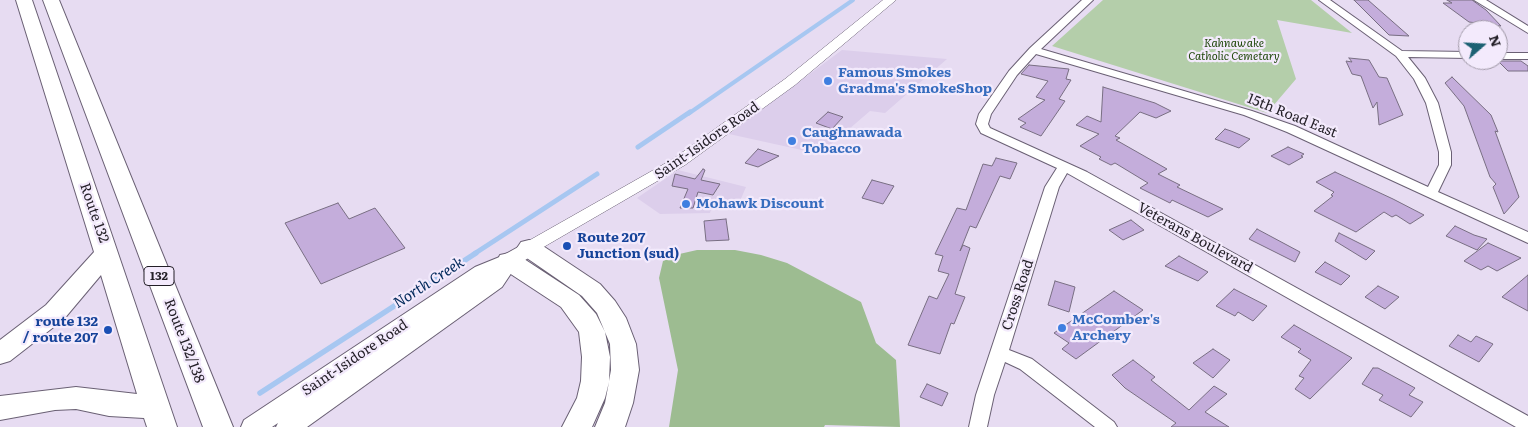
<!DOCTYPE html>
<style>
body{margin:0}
#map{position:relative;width:1528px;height:427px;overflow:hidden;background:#e7dcf2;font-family:Literata,serif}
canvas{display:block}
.north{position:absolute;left:1458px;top:20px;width:50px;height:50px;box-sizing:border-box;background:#f3eafc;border:1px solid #a099a7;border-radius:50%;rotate:71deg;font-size:14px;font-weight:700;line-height:20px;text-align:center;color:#231f27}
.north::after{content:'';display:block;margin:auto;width:18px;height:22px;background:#1c6173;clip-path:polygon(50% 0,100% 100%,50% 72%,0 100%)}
</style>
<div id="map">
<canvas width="1528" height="427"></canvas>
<div class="north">N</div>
</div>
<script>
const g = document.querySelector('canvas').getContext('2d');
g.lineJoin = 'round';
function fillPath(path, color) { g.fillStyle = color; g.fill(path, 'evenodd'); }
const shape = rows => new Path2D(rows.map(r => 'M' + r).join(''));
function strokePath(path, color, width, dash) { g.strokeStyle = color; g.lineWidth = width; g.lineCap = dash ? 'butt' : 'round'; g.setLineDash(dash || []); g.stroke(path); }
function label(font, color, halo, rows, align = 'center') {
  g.font = font + ' Literata,serif'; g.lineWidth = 4.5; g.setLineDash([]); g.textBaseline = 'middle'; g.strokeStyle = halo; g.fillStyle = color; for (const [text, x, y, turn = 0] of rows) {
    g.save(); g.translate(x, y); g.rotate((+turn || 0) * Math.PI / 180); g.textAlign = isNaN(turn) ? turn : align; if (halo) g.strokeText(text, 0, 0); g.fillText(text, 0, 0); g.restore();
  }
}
fillPath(shape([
 [842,50,947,59,885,113,870,111,820,154,729,134],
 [678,170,746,187,740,201,714,199,710,213,660,214,637,198]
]), '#dcceeb');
fillPath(shape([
 [1103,0,1311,0,1352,33,1277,20,1296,79,1267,113,1052,46]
]), '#b4ceaa');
fillPath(shape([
 [697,250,735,250,761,255,787,263,861,302,876,343,896,360,900,427,825,425,824,427,669,427,678,370,659,278,663,261,675,255]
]), '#9dbc91');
strokePath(shape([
 [688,114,853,0]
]), '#a7c7f1', 4);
strokePath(shape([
 [638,147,690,112],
 [474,254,597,174]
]), '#a7c7f1', 5);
strokePath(shape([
 [260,393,476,253]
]), '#a7c7f1', 5.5);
const building = shape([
 [1354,0,1368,0,1409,36,1389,35,1354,0],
 [1447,0,1472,0,1486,10,1501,26,1469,22,1443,3,1452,3,1447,0],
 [1349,58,1369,60,1379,77,1387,78,1403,115,1379,125,1377,102,1373,108,1361,76,1352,74,1346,61,1352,62,1349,58],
 [1498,61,1521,61,1528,66,1528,71,1508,71,1498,61],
 [1029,65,1069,69,1066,79,1071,80,1059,99,1065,101,1041,136,1020,127,1026,123,1018,119,1045,100,1036,97,1048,81,1021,74,1029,65],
 [1452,77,1491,115,1498,132,1495,131,1519,197,1504,214,1493,187,1496,184,1490,177,1464,106,1445,83,1452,77],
 [1103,87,1155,103,1171,111,1156,118,1140,112,1115,136,1120,138,1116,140,1167,169,1158,174,1180,185,1177,187,1223,209,1208,217,1172,200,1170,203,1140,188,1148,183,1115,163,1111,165,1099,159,1101,157,1080,146,1099,134,1076,125,1087,116,1101,122,1103,87],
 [828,112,843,117,832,129,816,123,828,112],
 [1225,129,1231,131,1250,139,1239,148,1215,139,1225,129],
 [1288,147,1304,154,1301,156,1303,157,1289,165,1271,156,1288,147],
 [758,149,779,156,758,167,745,163,758,149],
 [996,158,1017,163,1010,179,1000,176,976,228,970,226,960,251,963,245,970,248,955,294,965,297,954,324,951,323,940,354,908,345,929,296,937,299,949,274,938,271,943,256,935,254,957,208,966,210,983,164,992,166,996,158],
 [703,169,705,170,701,180,720,184,713,195,698,192,693,208,680,208,688,189,672,186,675,174,695,179,703,169],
 [1335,172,1393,199,1424,215,1410,224,1396,215,1392,217,1384,212,1356,232,1314,211,1333,196,1331,195,1334,192,1316,182,1335,172],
 [872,180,894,186,883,204,862,198,872,180],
 [338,203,349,219,375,208,405,248,321,284,285,223,338,203],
 [726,219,729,240,706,241,704,221,726,219],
 [1131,220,1144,230,1123,240,1109,230,1131,220],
 [1455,226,1474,235,1487,239,1477,250,1446,236,1455,226],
 [1257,229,1300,252,1295,262,1249,239,1257,229],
 [1339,233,1375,251,1366,260,1335,241,1339,233],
 [1488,243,1521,258,1497,271,1488,266,1481,270,1464,261,1488,243],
 [1179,256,1208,272,1198,281,1165,266,1179,256],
 [1325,262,1350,276,1341,285,1315,272,1325,262],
 [1528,275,1528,311,1502,297,1528,275],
 [1055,281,1075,287,1069,312,1048,305,1055,281],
 [1378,286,1399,297,1385,309,1365,297,1378,286],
 [1234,289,1267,306,1253,321,1238,312,1235,316,1216,306,1234,289],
 [1114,291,1143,310,1076,359,1062,349,1069,343,1054,333,1114,291],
 [1294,325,1352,358,1310,399,1295,389,1304,378,1299,376,1311,360,1298,352,1301,349,1281,337,1294,325],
 [1458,335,1471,342,1476,336,1493,344,1479,362,1449,346,1458,335],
 [1213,349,1230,360,1213,378,1193,363,1213,349],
 [1133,360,1155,377,1151,380,1189,410,1214,386,1227,394,1205,412,1229,427,1171,427,1176,423,1125,388,1112,375,1133,360],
 [1373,368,1378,368,1415,388,1409,395,1423,402,1411,417,1379,400,1383,395,1362,384,1373,368],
 [927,384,948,393,942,406,920,397,927,384]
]);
fillPath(building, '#c4addb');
strokePath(building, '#786e82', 1);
const minor = shape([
 [1082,0,1093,0,1041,49,1252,111,1295,126,1428,187,1439,165,1439,152,1426,103,1414,79,1396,56,1319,0,1330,0,1402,51,1468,52,1468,58,1408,57,1425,78,1438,103,1451,152,1451,165,1438,192,1528,232,1528,243,1287,132,1244,115,1036,54,1017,75,991,114,988,124,990,128,1087,172,1528,416,1528,427,1516,427,1067,173,1059,187,1009,350,1032,359,1114,422,1117,427,1095,427,1020,369,1005,362,994,395,987,427,969,427,976,395,1045,187,1057,168,981,133,976,124,979,114,1009,71,1030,48,1082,0],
 [1474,0,1486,0,1528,26,1528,33,1474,0],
 [1498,53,1528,53,1528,59,1498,59,1498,53]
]);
const tertiary = shape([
 [883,0,896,0,795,85,685,165,535,252,529,254,523,252,520,248,523,244,673,159,785,79,883,0]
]);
const secondary = shape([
 [529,241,536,243,539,248,536,253,516,266,502,287,307,427,276,427,278,423,272,427,241,427,244,420,475,267,502,256,529,241]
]);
const trunk = shape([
 [16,0,32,0,177,427,147,427,144,418,109,416,76,409,55,410,0,420,0,396,76,387,137,394,101,275,64,319,10,361,0,364,0,340,46,305,94,252,16,0],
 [43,0,59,0,233,427,203,427,43,0],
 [529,240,537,242,600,284,615,301,626,318,636,344,639,370,633,403,625,427,595,427,605,403,609,382,605,398,592,427,562,427,577,398,581,381,582,357,579,332,561,307,500,267,497,261,500,255,509,253,518,255,579,295,596,314,605,332,597,313,582,296,521,254,517,248,521,242,529,240],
 [605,332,610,344,611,370,609,381,610,357,605,332]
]);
strokePath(minor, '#6a6074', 2);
strokePath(tertiary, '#6a6074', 1);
strokePath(secondary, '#6a6074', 2);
strokePath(trunk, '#6a6074', 2);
fillPath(minor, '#fff');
fillPath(tertiary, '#fff');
fillPath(secondary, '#fff');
fillPath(trunk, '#fff');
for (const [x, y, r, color] of [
 [828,81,5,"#3f7fe0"],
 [792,141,5,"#3f7fe0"],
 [686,204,5,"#3f7fe0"],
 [567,246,5,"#1a4fb4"],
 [1062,328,5,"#3f7fe0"],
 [108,330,5,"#1a4fb4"]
]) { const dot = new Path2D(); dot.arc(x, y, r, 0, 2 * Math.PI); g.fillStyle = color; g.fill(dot); strokePath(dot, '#f3eafc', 2); }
label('italic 11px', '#1f470a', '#f3eafc', [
 ["Kahnawake",1234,44],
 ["Catholic Cemetary",1234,57]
]);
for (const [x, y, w] of [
 [159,276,30]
]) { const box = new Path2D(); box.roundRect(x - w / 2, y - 9.5, w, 19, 4); g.fillStyle = '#f3eafc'; g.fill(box); strokePath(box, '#231f27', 1); }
label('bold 12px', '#231f27', null, [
 ["132",159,276]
]);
label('bold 14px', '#366cbe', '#f3eafc', [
 ["Famous Smokes",838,73],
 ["Gradma's SmokeShop",838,89],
 ["Caughnawada",802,133],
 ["Tobacco",802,149],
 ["Mohawk Discount",696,204],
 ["McComber's",1072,320],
 ["Archery",1072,336]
], 'left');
label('14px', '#231f27', '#f3eafc', [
 ["15th Road East",1292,116,22],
 ["Saint-Isidore Road",707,141,-35],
 ["Route 132",94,213,71],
 ["Veterans Boulevard",1195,238,29],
 ["Cross Road",1018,295,-72],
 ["Route 132/138",184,341,69],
 ["Saint-Isidore Road",355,358,-34]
]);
label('bold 14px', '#164399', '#f3eafc', [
 ["Route 207",577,238],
 ["Junction (sud)",577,254],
 ["route 132",98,322,"right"],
 ["/ route 207",98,338,"right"]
], 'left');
label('italic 15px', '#00285a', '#f3eafc', [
 ["North Creek",429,283,-33]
]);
</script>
